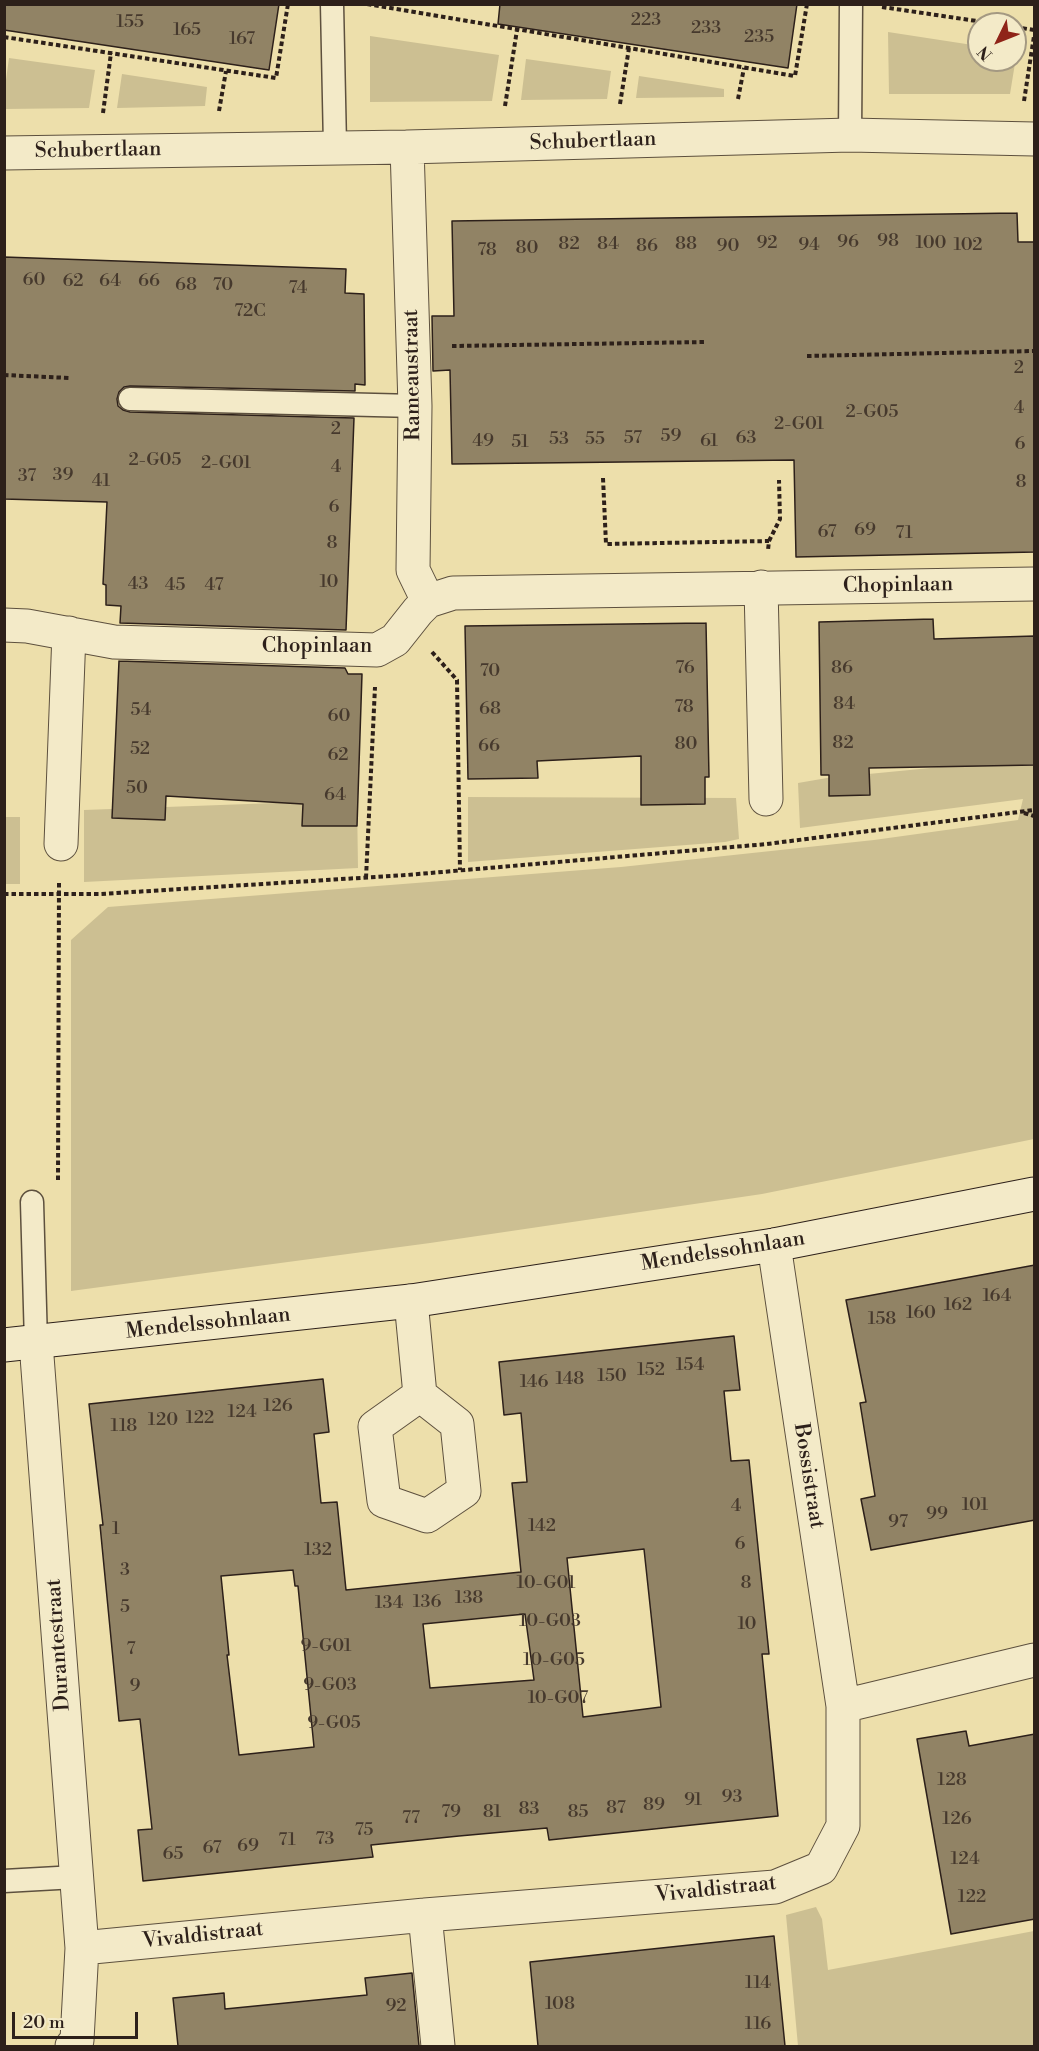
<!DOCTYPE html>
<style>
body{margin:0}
#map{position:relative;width:1039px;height:2051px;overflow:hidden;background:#eddfab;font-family:"Libre Bodoni",serif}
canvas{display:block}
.frame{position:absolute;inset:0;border:6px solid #2d201a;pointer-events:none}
.north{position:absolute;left:967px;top:12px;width:60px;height:60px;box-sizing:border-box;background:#f3eac8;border:2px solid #a49982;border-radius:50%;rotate:227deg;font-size:16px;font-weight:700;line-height:24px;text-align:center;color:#2d201a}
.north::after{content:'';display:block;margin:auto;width:21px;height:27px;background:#8f2418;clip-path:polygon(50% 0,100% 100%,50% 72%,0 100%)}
.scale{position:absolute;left:12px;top:2012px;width:126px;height:27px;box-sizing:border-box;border:3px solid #2d201a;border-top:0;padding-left:8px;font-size:18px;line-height:21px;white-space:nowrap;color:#2d201a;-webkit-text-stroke:4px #f3eac8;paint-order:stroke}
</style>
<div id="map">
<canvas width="1039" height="2051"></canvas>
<div class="frame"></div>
<div class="north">N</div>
<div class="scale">20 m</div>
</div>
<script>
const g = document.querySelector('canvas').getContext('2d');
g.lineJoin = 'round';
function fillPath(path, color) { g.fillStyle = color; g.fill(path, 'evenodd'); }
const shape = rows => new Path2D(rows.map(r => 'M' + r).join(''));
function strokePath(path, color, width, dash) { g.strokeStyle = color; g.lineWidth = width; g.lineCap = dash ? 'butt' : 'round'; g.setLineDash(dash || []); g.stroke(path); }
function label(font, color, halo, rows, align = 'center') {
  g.font = font + ' "Libre Bodoni",serif'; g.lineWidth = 4.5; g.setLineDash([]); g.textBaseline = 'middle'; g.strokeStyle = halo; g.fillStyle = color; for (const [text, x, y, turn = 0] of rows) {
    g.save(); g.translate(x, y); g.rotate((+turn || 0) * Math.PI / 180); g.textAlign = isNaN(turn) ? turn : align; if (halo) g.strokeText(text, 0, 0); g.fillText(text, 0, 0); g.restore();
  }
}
fillPath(shape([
 [888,32,979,46,979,60,1015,60,1015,51,1017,51,1010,94,889,94],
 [370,36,499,55,492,101,370,102],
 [9,58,95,70,89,108,5,109,5,87],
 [526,59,611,71,607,99,521,100],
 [122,74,207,87,205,106,117,108],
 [639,76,724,89,724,97,636,98],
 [1034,758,1034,1139,762,1194,430,1243,71,1291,71,940,108,907,621,867,874,840,1018,820,1023,799,800,828,798,783,827,778],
 [468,797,736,798,739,839,725,842,468,862],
 [357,800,358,868,84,882,84,810],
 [4,817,20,817,20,884,5,884],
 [816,1907,822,1919,828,1970,1034,1931,1034,2046,798,2046,786,1915]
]), '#ccbf92');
const building = shape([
 [4,4,279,4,269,70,4,30,4,4],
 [500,4,797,4,788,68,498,24,500,4],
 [1017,213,1018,242,1034,242,1035,552,796,557,794,460,452,464,450,370,433,371,432,316,454,316,452,221,1017,213],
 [4,257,346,269,345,293,364,294,365,385,355,384,355,391,130,386,124,387,119,392,117,399,118,406,123,410,130,412,354,418,346,630,120,623,121,606,106,605,106,585,103,584,107,502,4,499,4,257],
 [933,619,934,639,1035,636,1035,765,869,768,870,795,829,796,829,775,821,775,819,622,933,619],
 [706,623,709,777,705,777,705,804,641,805,641,756,537,761,538,778,468,779,465,626,706,623],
 [119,661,345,668,348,674,362,674,357,826,302,826,303,804,166,796,165,820,112,818,119,661],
 [1035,1265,1035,1520,871,1550,861,1499,875,1496,860,1403,866,1402,846,1300,1035,1265],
 [734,1336,740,1390,724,1391,731,1461,749,1460,769,1654,762,1654,778,1816,549,1840,547,1828,459,1836,371,1845,373,1857,143,1881,138,1830,152,1829,140,1719,119,1721,100,1525,103,1525,89,1404,323,1379,329,1432,314,1434,321,1503,337,1502,346,1590,472,1577,521,1572,512,1483,527,1482,521,1413,504,1415,499,1362,734,1336],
 [644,1549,661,1707,583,1717,567,1558,644,1549],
 [293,1570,295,1586,298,1586,314,1747,239,1755,227,1655,229,1655,221,1576,293,1570],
 [525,1614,534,1680,430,1688,423,1624,525,1614],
 [966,1731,969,1746,1035,1734,1035,1919,951,1934,917,1739,966,1731],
 [774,1936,785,2046,538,2046,530,1962,774,1936],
 [412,1973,419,2046,178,2046,173,1998,224,1993,225,2009,367,1995,365,1978,412,1973]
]);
fillPath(building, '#918365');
strokePath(building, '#2d201a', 1.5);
const lane = shape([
 [332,4,335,146],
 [850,135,851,4],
 [130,399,415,406],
 [32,1202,36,1343],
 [4,1881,76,1877]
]);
const street = shape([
 [407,147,415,406,413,570,428,601],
 [4,153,407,147,850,135,1034,139],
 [761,587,766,799],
 [4,625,27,626,114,642,377,650,395,640,418,611,428,601,453,593,1034,584],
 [61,844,69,633],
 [774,1245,843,1706],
 [411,1301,420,1395,375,1427,384,1501,427,1516,464,1491,457,1424,420,1395],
 [36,1343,82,1948],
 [425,1915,438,2046],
 [72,2046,77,2040,82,1948,425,1915,775,1887,821,1868,843,1826,843,1706,1034,1660]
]);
const secondary = shape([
 [4,1345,411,1301,774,1245,1034,1194]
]);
strokePath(lane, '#5d503e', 25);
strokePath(street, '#5d503e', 35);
strokePath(secondary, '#2d201a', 35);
strokePath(shape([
 [367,4,795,76,807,4],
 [882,7,997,24],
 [1015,27,1034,30],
 [4,37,276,78,288,4],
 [738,99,744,68],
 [1024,101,1034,36],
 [620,104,629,48],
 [505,106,517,30],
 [219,111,226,71],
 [103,113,111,53],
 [452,346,706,342],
 [807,356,1034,351],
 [4,375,70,378],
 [603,478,606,544,769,541,768,550],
 [769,541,780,519,779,480],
 [432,652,457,680,460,870],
 [1024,813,1034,816],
 [366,878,375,687],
 [4,894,101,894,407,875,767,844,1034,810],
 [58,1180,59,882]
]), '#2d201a', 4, [4.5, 3]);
strokePath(lane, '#f3eac8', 22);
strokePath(street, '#f3eac8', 33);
strokePath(secondary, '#f3eac8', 33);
label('18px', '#46392d', null, [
 ["223",646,21],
 ["155",130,23],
 ["233",706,29],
 ["165",187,31],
 ["235",759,38],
 ["167",242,40],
 ["98",888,242],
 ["96",848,243],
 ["92",767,244],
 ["100",931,244],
 ["82",569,245],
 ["84",608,245],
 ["88",686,245],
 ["94",809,246],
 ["102",968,246],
 ["86",647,247],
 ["90",728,247],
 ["80",527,249],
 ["78",487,251],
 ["60",34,281],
 ["62",73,282],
 ["64",110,282],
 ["66",149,282],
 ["68",186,286],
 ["70",223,286],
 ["74",298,289],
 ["72C",250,312],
 ["2",1019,369],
 ["4",1019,409],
 ["2-G05",872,413],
 ["2-G01",799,425],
 ["2",336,430],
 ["59",671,437],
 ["57",633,439],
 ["63",746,439],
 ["53",559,440],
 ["55",595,440],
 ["49",483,442],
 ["61",709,442],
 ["51",520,443],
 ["6",1020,445],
 ["2-G05",155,461],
 ["2-G01",226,464],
 ["4",336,468],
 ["39",63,476],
 ["37",27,477],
 ["41",101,482],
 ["8",1021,483],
 ["6",334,508],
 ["69",865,531],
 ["67",827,533],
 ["71",904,534],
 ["8",332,544],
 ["10",329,583],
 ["43",138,585],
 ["45",175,586],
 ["47",214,586],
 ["76",685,669],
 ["86",842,669],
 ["70",490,672],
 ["84",844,705],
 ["78",684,708],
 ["68",490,710],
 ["54",141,711],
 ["60",339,717],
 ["82",843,744],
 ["80",686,745],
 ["66",489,747],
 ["52",140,750],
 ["62",338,756],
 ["50",137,789],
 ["64",335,796],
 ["164",997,1297],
 ["162",958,1306],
 ["160",921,1314],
 ["158",882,1320],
 ["154",690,1366],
 ["152",651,1371],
 ["150",612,1377],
 ["148",570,1380],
 ["146",534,1383],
 ["126",278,1407],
 ["124",242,1413],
 ["122",200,1419],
 ["120",163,1421],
 ["118",124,1427],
 ["101",975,1506],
 ["4",736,1507],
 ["99",937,1515],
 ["97",898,1523],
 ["142",542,1527],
 ["1",116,1530],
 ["6",740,1545],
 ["132",318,1551],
 ["3",125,1571],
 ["10-G01",546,1584],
 ["8",746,1584],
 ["138",469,1599],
 ["136",427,1603],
 ["134",389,1604],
 ["5",125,1608],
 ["10-G03",550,1622],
 ["10",747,1625],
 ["9-G01",326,1647],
 ["7",131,1650],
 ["10-G05",554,1661],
 ["9-G03",330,1686],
 ["9",135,1687],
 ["10-G07",558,1699],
 ["9-G05",334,1724],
 ["128",952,1781],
 ["93",732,1798],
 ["91",693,1801],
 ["89",654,1806],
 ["87",616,1809],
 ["83",529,1810],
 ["79",451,1813],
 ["81",492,1813],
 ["85",578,1813],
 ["77",411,1819],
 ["126",957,1820],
 ["75",364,1831],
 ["73",325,1840],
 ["71",287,1841],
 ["69",248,1847],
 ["67",212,1849],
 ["65",173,1855],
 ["124",965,1860],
 ["122",972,1898],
 ["114",758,1984],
 ["108",560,2005],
 ["92",396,2007],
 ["116",758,2025]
]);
label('21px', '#2d201a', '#f3eac8', [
 ["Schubertlaan",593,142,-2],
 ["Schubertlaan",98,151,-1],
 ["Rameaustraat",413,375,-91],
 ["Chopinlaan",898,586,-1],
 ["Chopinlaan",317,647],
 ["Mendelssohnlaan",723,1252,-9],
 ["Mendelssohnlaan",208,1324,-6],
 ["Bossistraat",808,1476,81],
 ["Durantestraat",59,1645,-94],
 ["Vivaldistraat",716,1890,-6],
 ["Vivaldistraat",203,1936,-6]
]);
</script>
